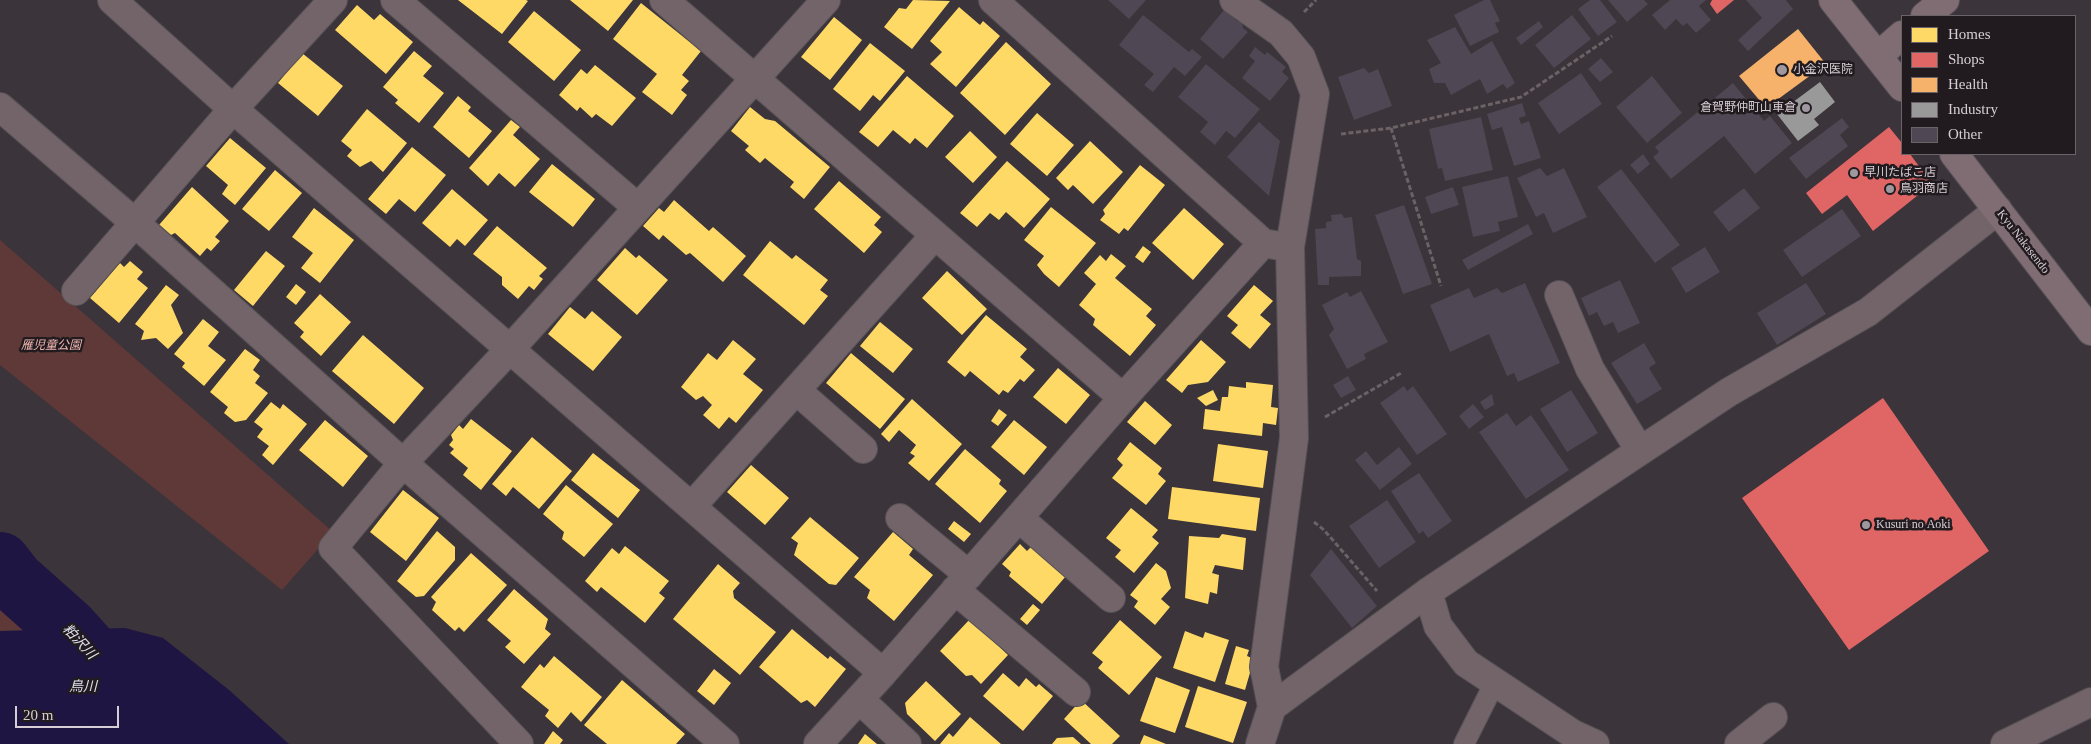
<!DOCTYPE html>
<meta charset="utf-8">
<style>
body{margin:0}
#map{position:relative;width:2091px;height:744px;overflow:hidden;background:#3b343a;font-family:"Times New Roman",serif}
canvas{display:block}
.legend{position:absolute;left:1901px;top:15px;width:175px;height:140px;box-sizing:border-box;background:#211b1f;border:1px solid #6a6368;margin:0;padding:6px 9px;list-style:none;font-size:15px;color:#d7ced5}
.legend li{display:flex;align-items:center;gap:10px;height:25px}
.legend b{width:25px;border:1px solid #6a6368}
.scale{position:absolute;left:15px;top:706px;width:104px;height:22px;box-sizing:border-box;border:2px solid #d7ced5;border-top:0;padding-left:6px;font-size:15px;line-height:18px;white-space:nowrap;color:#d7ced5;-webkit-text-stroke:4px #211b1f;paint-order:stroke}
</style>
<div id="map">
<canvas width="2091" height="744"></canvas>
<ul class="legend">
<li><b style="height:14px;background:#ffd966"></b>Homes</li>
<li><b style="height:14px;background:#e06666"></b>Shops</li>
<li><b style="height:14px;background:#f6b26b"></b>Health</li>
<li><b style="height:14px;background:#999"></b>Industry</li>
<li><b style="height:14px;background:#4f4753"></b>Other</li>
</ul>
<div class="scale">20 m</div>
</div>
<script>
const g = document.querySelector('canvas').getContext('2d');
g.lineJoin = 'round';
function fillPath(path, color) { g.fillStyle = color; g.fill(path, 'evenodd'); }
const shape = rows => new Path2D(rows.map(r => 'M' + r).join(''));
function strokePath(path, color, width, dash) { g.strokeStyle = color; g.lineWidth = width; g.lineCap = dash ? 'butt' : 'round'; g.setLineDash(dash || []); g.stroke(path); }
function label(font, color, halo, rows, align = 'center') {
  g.font = font + ' "Times New Roman","Noto Sans JP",serif'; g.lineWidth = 5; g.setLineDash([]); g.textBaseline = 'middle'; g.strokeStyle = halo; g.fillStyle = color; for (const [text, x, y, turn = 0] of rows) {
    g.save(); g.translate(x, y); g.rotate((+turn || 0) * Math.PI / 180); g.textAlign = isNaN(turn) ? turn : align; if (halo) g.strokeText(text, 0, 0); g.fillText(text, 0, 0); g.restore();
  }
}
fillPath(shape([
 [0,240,333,532,282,590,0,365],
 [0,570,11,583,50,629,0,631]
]), '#5f3938');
fillPath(shape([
 [125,628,163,638,229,690,289,744,0,744,0,631]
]), '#1f1542');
fillPath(shape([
 [458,0,526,0,528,1,502,34],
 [570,0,633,0,608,31],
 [913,0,950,1,912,49,884,27,899,8,906,9],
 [641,3,701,51,682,75,689,81,681,90,687,95,672,115,642,92,657,74,613,39],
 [357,5,374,20,380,14,413,42,386,74,335,30],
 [959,7,980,25,983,21,1000,36,956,87,930,64,942,52,930,41],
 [534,11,581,50,554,81,508,42],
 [834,17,862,40,830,80,801,57],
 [1006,42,1051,84,1005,135,960,93],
 [870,43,905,71,880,101,873,95,860,111,833,89],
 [414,51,432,66,423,76,444,93,419,123,395,103,398,100,383,87],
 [302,53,343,86,318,116,278,83],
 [595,65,636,98,612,126,596,114,592,118,580,107,577,111,559,95,581,69,587,74],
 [907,76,954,116,927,148,915,138,910,144,893,130,878,147,859,132],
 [458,96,471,107,468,111,492,131,469,158,433,127],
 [750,107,765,119,775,121,830,167,804,199,790,187,794,182,765,158,760,163,745,150,749,146,731,131],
 [367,109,407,143,383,172,371,161,360,167,347,156,352,150,341,141],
 [1037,113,1074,145,1047,176,1010,144],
 [511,120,520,127,513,135,540,159,515,187,499,173,488,186,469,168],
 [970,131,997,157,973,183,945,157],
 [230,138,266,168,235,205,222,194,228,185,206,166],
 [1090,141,1123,172,1093,204,1073,185,1068,190,1056,178],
 [412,147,446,175,415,212,399,199,386,214,368,199],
 [1007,161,1050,199,1024,228,1006,212,999,220,990,213,977,227,960,213],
 [552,164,595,199,573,227,529,192],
 [1140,165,1165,185,1128,231,1124,228,1119,234,1100,220,1105,214,1103,210],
 [275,170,302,193,269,231,242,209],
 [839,181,881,217,874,225,882,232,864,253,814,209],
 [192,187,229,221,215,237,220,241,211,251,207,248,200,256,175,233,171,235,159,225],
 [452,189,488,220,465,246,457,239,450,247,422,223],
 [674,200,709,231,713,227,746,256,723,282,690,253,686,255,663,235,659,240,643,226,659,208,664,212],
 [1051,207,1096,243,1059,287,1044,274,1037,265,1044,256,1024,240],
 [314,208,354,240,320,283,301,268,313,253,292,237],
 [1184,208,1224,244,1193,280,1152,243],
 [497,226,547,268,539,276,543,279,534,290,529,286,518,299,502,285,502,277,473,254],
 [770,241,792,259,796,255,828,280,820,290,828,296,804,325,743,275],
 [1143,246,1151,252,1143,263,1135,257],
 [625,248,636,258,639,255,668,280,637,315,597,280],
 [266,251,285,266,253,306,234,290],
 [1111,254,1126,266,1115,278,1152,309,1146,316,1156,325,1130,356,1093,325,1095,319,1079,305,1096,284,1084,273,1100,255,1106,261],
 [130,261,143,272,137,279,148,288,119,323,90,298,120,263,124,267],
 [947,271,987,309,962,335,922,298],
 [296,284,306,292,296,305,286,297],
 [166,285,179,295,171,305,183,333,168,349,156,338,141,340,144,331,135,324],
 [1254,285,1273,301,1260,315,1271,324,1250,349,1231,333,1238,325,1227,316],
 [320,294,351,322,321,356,300,337,304,332,294,323],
 [570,307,585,319,592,311,622,337,593,371,548,334],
 [986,315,1027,349,1020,357,1035,370,1024,382,1020,379,1008,393,1003,390,999,395,970,371,965,377,947,362],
 [203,319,219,332,208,346,226,360,204,386,182,367,185,363,174,354],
 [880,322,913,349,893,373,860,346],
 [363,335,424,388,394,424,332,371],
 [733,340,756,359,743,374,763,390,736,423,729,417,719,429,703,415,712,405,703,396,696,400,681,387,708,353,717,360],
 [1201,340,1226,362,1208,382,1188,385,1182,393,1166,380],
 [245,349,260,360,253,370,260,376,255,383,268,393,246,420,235,422,224,413,228,407,210,392],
 [851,353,905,399,880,429,826,383],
 [1058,368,1090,395,1066,424,1033,397],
 [1246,382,1273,385,1271,407,1278,408,1276,425,1263,423,1262,436,1203,429,1205,409,1220,411,1222,397,1228,397,1229,386,1246,388],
 [1213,390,1218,400,1206,406,1197,398],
 [912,399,962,444,929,481,908,463,915,456,910,453,916,445,899,430,889,442,881,434],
 [1145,401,1172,425,1155,445,1127,422],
 [271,402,280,409,283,404,307,424,273,465,262,455,269,446,257,437,263,429,254,422],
 [999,409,1007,415,998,426,991,421],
 [471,419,512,451,481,490,463,475,468,468,450,453,454,449,449,445,453,440,451,435,459,425,463,429],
 [325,420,368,456,343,487,299,450],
 [1014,420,1047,447,1024,475,991,447],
 [532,437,572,471,539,509,513,487,506,496,492,484],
 [1130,442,1162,468,1158,474,1166,481,1146,505,1112,478,1123,465,1117,459],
 [1218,444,1268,451,1263,488,1213,481],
 [965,449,1001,480,999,484,1007,491,980,523,935,484],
 [593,453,640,490,618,518,571,480],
 [751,465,789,498,765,525,727,492],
 [566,485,613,524,584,557,562,539,564,532,543,514],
 [1172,487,1260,498,1256,531,1168,519],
 [403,490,439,518,406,561,370,532],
 [1131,508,1158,530,1152,537,1159,543,1134,573,1115,557,1121,550,1106,538],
 [810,517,859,558,836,585,829,584,794,555,798,543,791,538],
 [954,521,971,534,964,542,948,529],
 [437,531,455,547,455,560,424,596,416,597,397,581],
 [893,532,913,549,909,555,933,575,894,621,867,598,870,590,854,577],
 [1222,534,1246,538,1243,570,1215,565,1212,573,1219,575,1217,594,1210,592,1208,604,1185,598,1189,536,1219,538],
 [1020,544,1027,551,1031,547,1066,576,1042,604,1009,576,1011,572,1002,564],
 [625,546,669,581,659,593,665,598,645,623,601,587,597,592,585,581,612,548,619,554],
 [471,553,507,585,464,632,459,627,455,631,432,610,436,602,431,597],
 [1156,563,1166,571,1171,588,1161,599,1170,607,1155,625,1134,607,1138,601,1130,595],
 [718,564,740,583,733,591,734,598,776,632,740,675,673,619],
 [514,589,548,619,545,629,551,634,524,664,505,647,511,641,487,620],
 [1033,604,1040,610,1027,625,1020,619],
 [970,619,1008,655,981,684,972,675,966,676,940,651],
 [1120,620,1162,657,1129,695,1098,668,1103,662,1092,653],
 [792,629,828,659,830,656,846,669,815,707,807,700,801,703,759,667],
 [1185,631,1203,638,1205,632,1229,640,1215,682,1173,668],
 [1236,646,1249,650,1247,656,1254,659,1245,690,1225,684],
 [554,656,602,697,581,722,571,712,558,728,545,716,549,710,521,687,540,664,544,668],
 [714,669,731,683,714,705,697,691],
 [1003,673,1019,687,1026,678,1036,687,1039,684,1053,696,1023,731,983,696],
 [1156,677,1190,690,1175,733,1140,721],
 [622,680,685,734,676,744,607,744,584,725],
 [926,681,961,714,935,741,907,714,905,703],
 [1198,686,1247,702,1233,743,1185,727],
 [1081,700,1120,736,1112,744,1091,744,1064,719],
 [970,717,1001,744,940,744,949,733,953,737],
 [553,731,563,740,560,744,544,744],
 [865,734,877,744,858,744],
 [1144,735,1166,744,1140,744],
 [1073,737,1081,744,1052,744,1057,738]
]), '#ffd966');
fillPath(shape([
 [1712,0,1734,0,1717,14,1710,4],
 [1889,127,1902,143,1902,154,1910,154,1932,184,1873,231,1847,195,1822,214,1806,193],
 [1883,398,1989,551,1849,650,1742,498]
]), '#e06666');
fillPath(shape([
 [1798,29,1826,64,1766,108,1739,76]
]), '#f6b26b');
fillPath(shape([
 [1820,82,1835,102,1814,119,1819,125,1798,141,1777,114]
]), '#999');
strokePath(shape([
 [0,563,14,581,68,629,104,669,115,699]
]), '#1f1542', 62);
fillPath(shape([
 [1108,0,1146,0,1129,19],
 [1484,0,1490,0,1500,21,1495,23,1499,32,1470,46,1454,15],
 [1590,0,1600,0,1617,22,1598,36,1578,9],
 [1608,0,1644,0,1648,4,1627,22],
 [1670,0,1706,0,1699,6,1711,20,1696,33,1687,23,1683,26,1676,19,1665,30,1652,15],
 [1746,0,1786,0,1793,9,1748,51,1738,40,1762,18],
 [1224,10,1237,21,1242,21,1243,28,1248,32,1223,59,1200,39],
 [1143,15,1189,52,1192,49,1202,57,1185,76,1174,67,1153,92,1144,85,1154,74,1119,45],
 [1572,15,1591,39,1554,68,1535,45],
 [1539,21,1543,27,1521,45,1516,38],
 [1455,27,1471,54,1492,41,1515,83,1507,89,1503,84,1487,94,1480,79,1451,95,1445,83,1434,83,1429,69,1441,63,1427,40],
 [1255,47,1265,55,1267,52,1286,67,1282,72,1289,78,1270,101,1242,78,1255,61,1249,56],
 [1601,58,1613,72,1600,82,1588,69],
 [1206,64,1260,109,1235,138,1226,131,1215,145,1200,132,1208,122,1178,97],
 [1364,68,1369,73,1378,69,1392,106,1354,120,1338,77],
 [1581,73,1602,104,1559,134,1538,103],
 [1652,76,1682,113,1647,143,1616,107],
 [1733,83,1764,121,1770,116,1792,143,1755,174,1724,136,1671,179,1653,157,1659,152,1655,147],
 [1522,103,1526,116,1519,118,1521,124,1529,121,1541,158,1514,166,1502,127,1492,130,1487,114],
 [1481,117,1493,170,1445,181,1442,168,1438,169,1429,129],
 [1842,118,1849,127,1840,135,1848,146,1806,179,1789,158],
 [1259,122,1280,141,1269,196,1227,157],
 [1643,154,1650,164,1638,174,1630,165],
 [1540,168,1547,176,1564,168,1587,217,1553,233,1544,213,1536,217,1517,178],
 [1621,169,1680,245,1655,263,1597,187],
 [1508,176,1518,217,1498,222,1500,231,1473,237,1462,187],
 [1453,187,1459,205,1431,214,1425,197],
 [1744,188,1760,208,1729,232,1713,212],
 [1404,205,1432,284,1403,294,1375,215],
 [1842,209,1861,236,1802,277,1783,250],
 [1342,214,1344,218,1352,217,1357,259,1361,261,1361,276,1329,277,1329,285,1318,285,1315,229,1326,228,1326,222,1332,221,1331,215],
 [1528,224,1533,234,1468,270,1462,260],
 [1705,247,1720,272,1686,293,1671,268],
 [1620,280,1640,323,1618,333,1613,322,1604,326,1597,312,1589,316,1581,298],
 [1525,283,1560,363,1518,382,1514,373,1507,376,1489,334,1450,352,1430,305,1469,288,1474,298,1497,288,1502,293],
 [1806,283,1826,314,1777,345,1757,313],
 [1361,291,1388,342,1364,354,1366,359,1347,369,1329,335,1334,329,1322,305,1347,292,1350,297],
 [1644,343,1656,363,1649,368,1662,389,1637,404,1611,363],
 [1348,376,1356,390,1341,398,1333,385],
 [1404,386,1407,391,1413,386,1447,434,1417,455,1380,403],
 [1571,390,1598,433,1567,452,1540,409],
 [1492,394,1494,405,1485,410,1480,402],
 [1473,404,1484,417,1469,429,1459,416],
 [1507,413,1516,426,1531,415,1569,470,1526,499,1479,432],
 [1399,447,1412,464,1380,490,1355,460,1366,451,1377,465],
 [1419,473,1452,521,1428,538,1423,531,1419,534,1391,491],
 [1387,500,1416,542,1379,568,1349,526],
 [1331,549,1377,606,1352,628,1310,575]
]), '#4f4753');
const service = shape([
 [1464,744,1495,682]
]);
const minor = shape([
 [112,0,233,109,883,673],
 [395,0,637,207],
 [664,0,1123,398],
 [993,0,1263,243,1280,246],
 [1234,0,1281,33,1301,57,1315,94,1290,247,1294,438,1264,667,1272,707,1260,744],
 [0,107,134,222,403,463,725,744],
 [76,291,233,109,333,0],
 [1559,295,1590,369,1640,451],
 [796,390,863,449],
 [692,506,935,235],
 [900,518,969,575],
 [1019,518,1111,598],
 [955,590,1076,692],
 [1428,592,1438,626,1466,663,1573,734,1595,744],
 [859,699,907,744],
 [1272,707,1428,592,1640,451,1729,392,1868,312,1998,210],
 [519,744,333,548,403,463,511,348,826,0],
 [818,744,883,673,1123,398,1263,243],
 [1739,744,1773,717],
 [2005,744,2091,702]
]);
const secondary = shape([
 [1833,0,1902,87],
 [1925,16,1945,0],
 [1878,56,1902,35],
 [1954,154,2091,331]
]);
strokePath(service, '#565155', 22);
strokePath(minor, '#565155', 30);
strokePath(secondary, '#565155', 30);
strokePath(shape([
 [1304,12,1316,0],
 [1391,128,1441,286],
 [1341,134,1391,128,1521,97,1612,36],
 [1325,417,1403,372],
 [1314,522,1324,530,1377,591]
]), '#6c6266', 3, [5, 2.5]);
strokePath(service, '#726469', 20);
strokePath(minor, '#726469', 28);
strokePath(secondary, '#806d74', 28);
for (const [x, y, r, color] of [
 [1782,70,6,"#a0989f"],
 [1806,108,5,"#a0989f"],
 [1854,173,5,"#a0989f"],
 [1890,189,5,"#a0989f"],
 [1866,525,5,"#a0989f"]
]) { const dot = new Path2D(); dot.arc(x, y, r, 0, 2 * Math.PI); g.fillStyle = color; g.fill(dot); strokePath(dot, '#211b1f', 2); }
label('12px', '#d7ced5', '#211b1f', [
 ["小金沢医院",1793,70],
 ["倉賀野仲町山車倉",1796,108,"right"],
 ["早川たばこ店",1864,173],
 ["鳥羽商店",1900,189],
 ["Kusuri no Aoki",1876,525]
], 'left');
label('12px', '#d7ced5', '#211b1f', [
 ["Kyu Nakasendo",2023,242,52]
]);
label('italic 12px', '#f2b6b2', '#211b1f', [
 ["雁児童公園",51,346]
]);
label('italic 14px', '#e2e1f3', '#211b1f', [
 ["粕沢川",79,642,47],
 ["烏川",83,687]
]);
</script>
